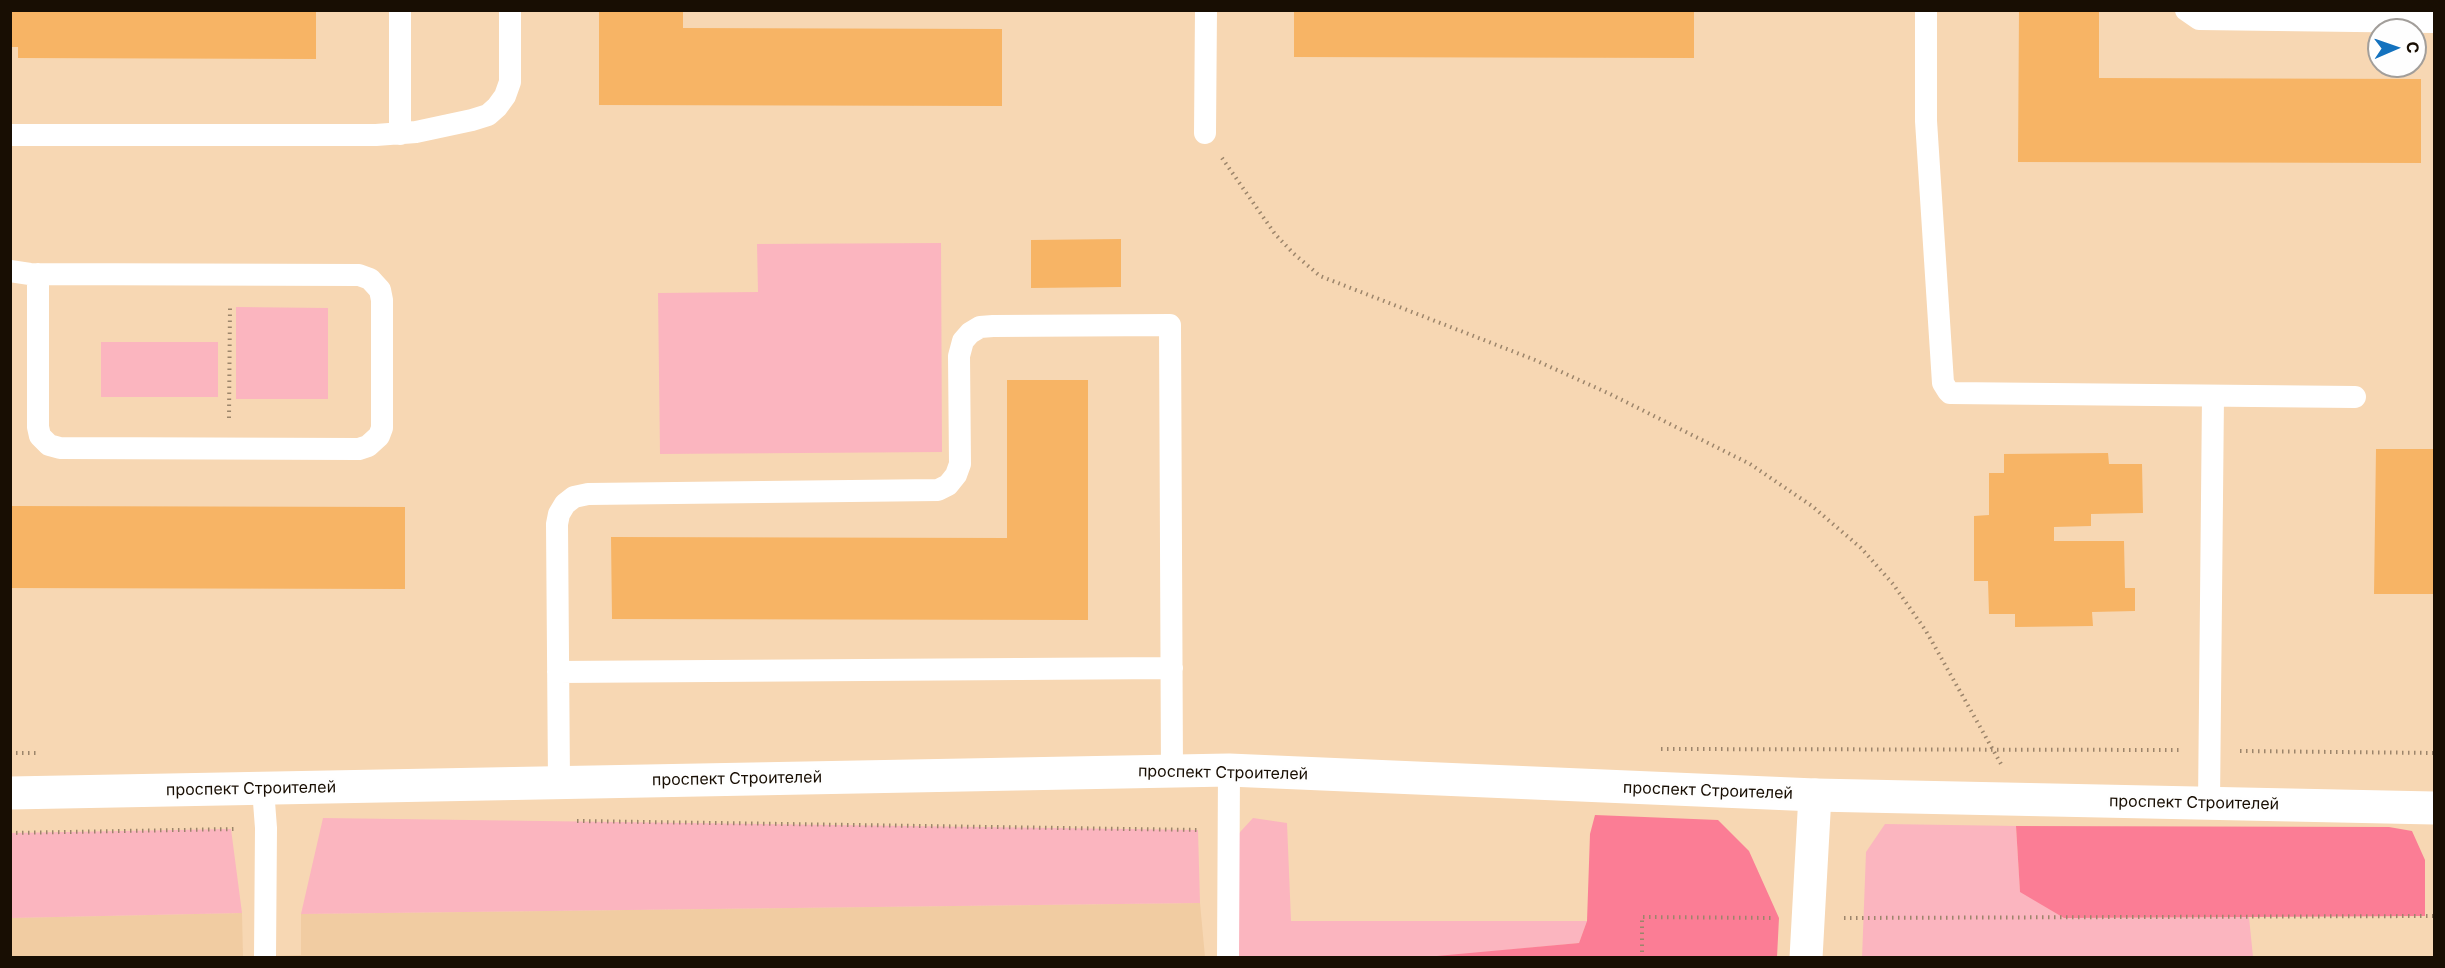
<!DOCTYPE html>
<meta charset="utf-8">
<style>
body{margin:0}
#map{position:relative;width:2445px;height:968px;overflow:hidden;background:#f7d7b3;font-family:Inter,sans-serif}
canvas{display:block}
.frame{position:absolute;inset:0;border:12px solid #180e03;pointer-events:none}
.north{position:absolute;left:2367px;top:18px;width:60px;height:60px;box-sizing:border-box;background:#fefefe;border:2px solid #a29e9a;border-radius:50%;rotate:88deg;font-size:16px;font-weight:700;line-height:24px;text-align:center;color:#180e03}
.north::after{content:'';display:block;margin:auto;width:21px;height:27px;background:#1472be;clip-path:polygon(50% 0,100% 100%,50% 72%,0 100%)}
</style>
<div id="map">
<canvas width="2445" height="968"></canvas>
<div class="frame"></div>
<div class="north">С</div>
</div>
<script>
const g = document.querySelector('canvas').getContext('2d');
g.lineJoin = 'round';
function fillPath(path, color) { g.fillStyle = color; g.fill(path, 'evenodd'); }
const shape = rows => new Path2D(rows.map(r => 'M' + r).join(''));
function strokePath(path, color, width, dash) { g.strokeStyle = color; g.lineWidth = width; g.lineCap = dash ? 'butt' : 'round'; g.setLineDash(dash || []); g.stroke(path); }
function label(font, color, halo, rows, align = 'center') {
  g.font = font + ' Inter,sans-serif'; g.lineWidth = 5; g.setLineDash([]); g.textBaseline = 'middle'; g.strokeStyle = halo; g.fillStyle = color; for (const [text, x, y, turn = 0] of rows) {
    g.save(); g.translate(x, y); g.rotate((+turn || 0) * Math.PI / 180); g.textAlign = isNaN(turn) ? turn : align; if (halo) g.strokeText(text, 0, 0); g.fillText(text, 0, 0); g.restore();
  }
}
fillPath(shape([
 [1200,903,1205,957,11,958,10,918,242,913,243,957,301,955,301,914]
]), '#f1cca2');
fillPath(shape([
 [941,243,942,452,660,454,658,293,758,292,757,244],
 [236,307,328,308,328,399,236,399],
 [101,342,218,342,218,397,101,397],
 [323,818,1198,830,1200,903,301,914],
 [1253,818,1287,823,1291,921,1587,921,1579,943,1426,958,1228,958,1229,844],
 [1885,824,2016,826,2020,891,2064,918,2249,917,2253,957,1862,958,1866,852],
 [231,829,242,913,11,918,11,833]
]), '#fbb5bf');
fillPath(shape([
 [1595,815,1718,820,1749,851,1779,918,1777,957,1426,957,1579,943,1587,921,1590,834],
 [2016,826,2389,827,2412,831,2425,860,2425,916,2064,918,2020,892]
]), '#fb7d95');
fillPath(shape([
 [10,10,316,10,316,59,18,58,18,47,10,47],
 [599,10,683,10,683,28,1002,29,1002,106,599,105],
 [1294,10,1694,10,1694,58,1294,57],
 [2019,10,2099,10,2099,78,2421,79,2421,163,2018,162],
 [1121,239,1121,287,1031,288,1031,240],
 [1007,380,1088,380,1088,620,612,619,611,537,1007,538],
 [2376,449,2434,449,2434,594,2374,594],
 [2108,453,2109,464,2142,464,2143,513,2091,514,2091,526,2054,527,2054,541,2124,541,2125,588,2135,588,2135,611,2092,612,2093,626,2015,627,2015,614,1989,614,1988,581,1974,581,1974,516,1989,515,1989,473,2004,473,2004,454],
 [10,506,405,507,405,589,10,588]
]), '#f7b465');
strokePath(shape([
 [1222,158,1275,234,1293,253,1320,276,1535,360,1610,394,1750,464,1812,506,1861,548,1893,584,1926,631,2001,764],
 [229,418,230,306],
 [1661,749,2179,750],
 [2240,751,2434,753],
 [10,753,37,753],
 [577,821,1200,830],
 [10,833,235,829],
 [1844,918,2434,916],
 [1642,958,1642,917,1774,918]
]), '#9c856b', 4, [1.5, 4.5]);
strokePath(shape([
 [1926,10,1926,121,1943,383,1948,391,1950,393,2355,397],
 [2186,10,2199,19,2434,22],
 [1205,133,1206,10],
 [400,134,400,10],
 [10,135,376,135,416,132,472,120,488,115,497,107,505,96,510,82,510,10],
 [10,271,30,274,359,275,370,279,380,290,382,300,382,428,379,436,368,446,359,449,60,448,49,445,40,436,38,427,38,274],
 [558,672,1172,668],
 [559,783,557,524,559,514,565,504,574,497,588,494,938,490,948,485,956,475,960,464,959,356,963,341,970,333,980,327,993,326,1170,325,1172,771],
 [263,789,266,828,265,956],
 [2209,803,2213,396],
 [1228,958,1229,770]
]), '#fff', 22);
strokePath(shape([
 [1806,958,1815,795]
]), '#fff', 33);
strokePath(shape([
 [10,793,1229,770,1815,795,2434,808]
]), '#fff', 33);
label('16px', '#180e03', '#fefefe', [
 ["проспект Строителей",1223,773,1],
 ["проспект Строителей",737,779,-1],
 ["проспект Строителей",251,789,-1],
 ["проспект Строителей",1708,791,2],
 ["проспект Строителей",2194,803,1]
]);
</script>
